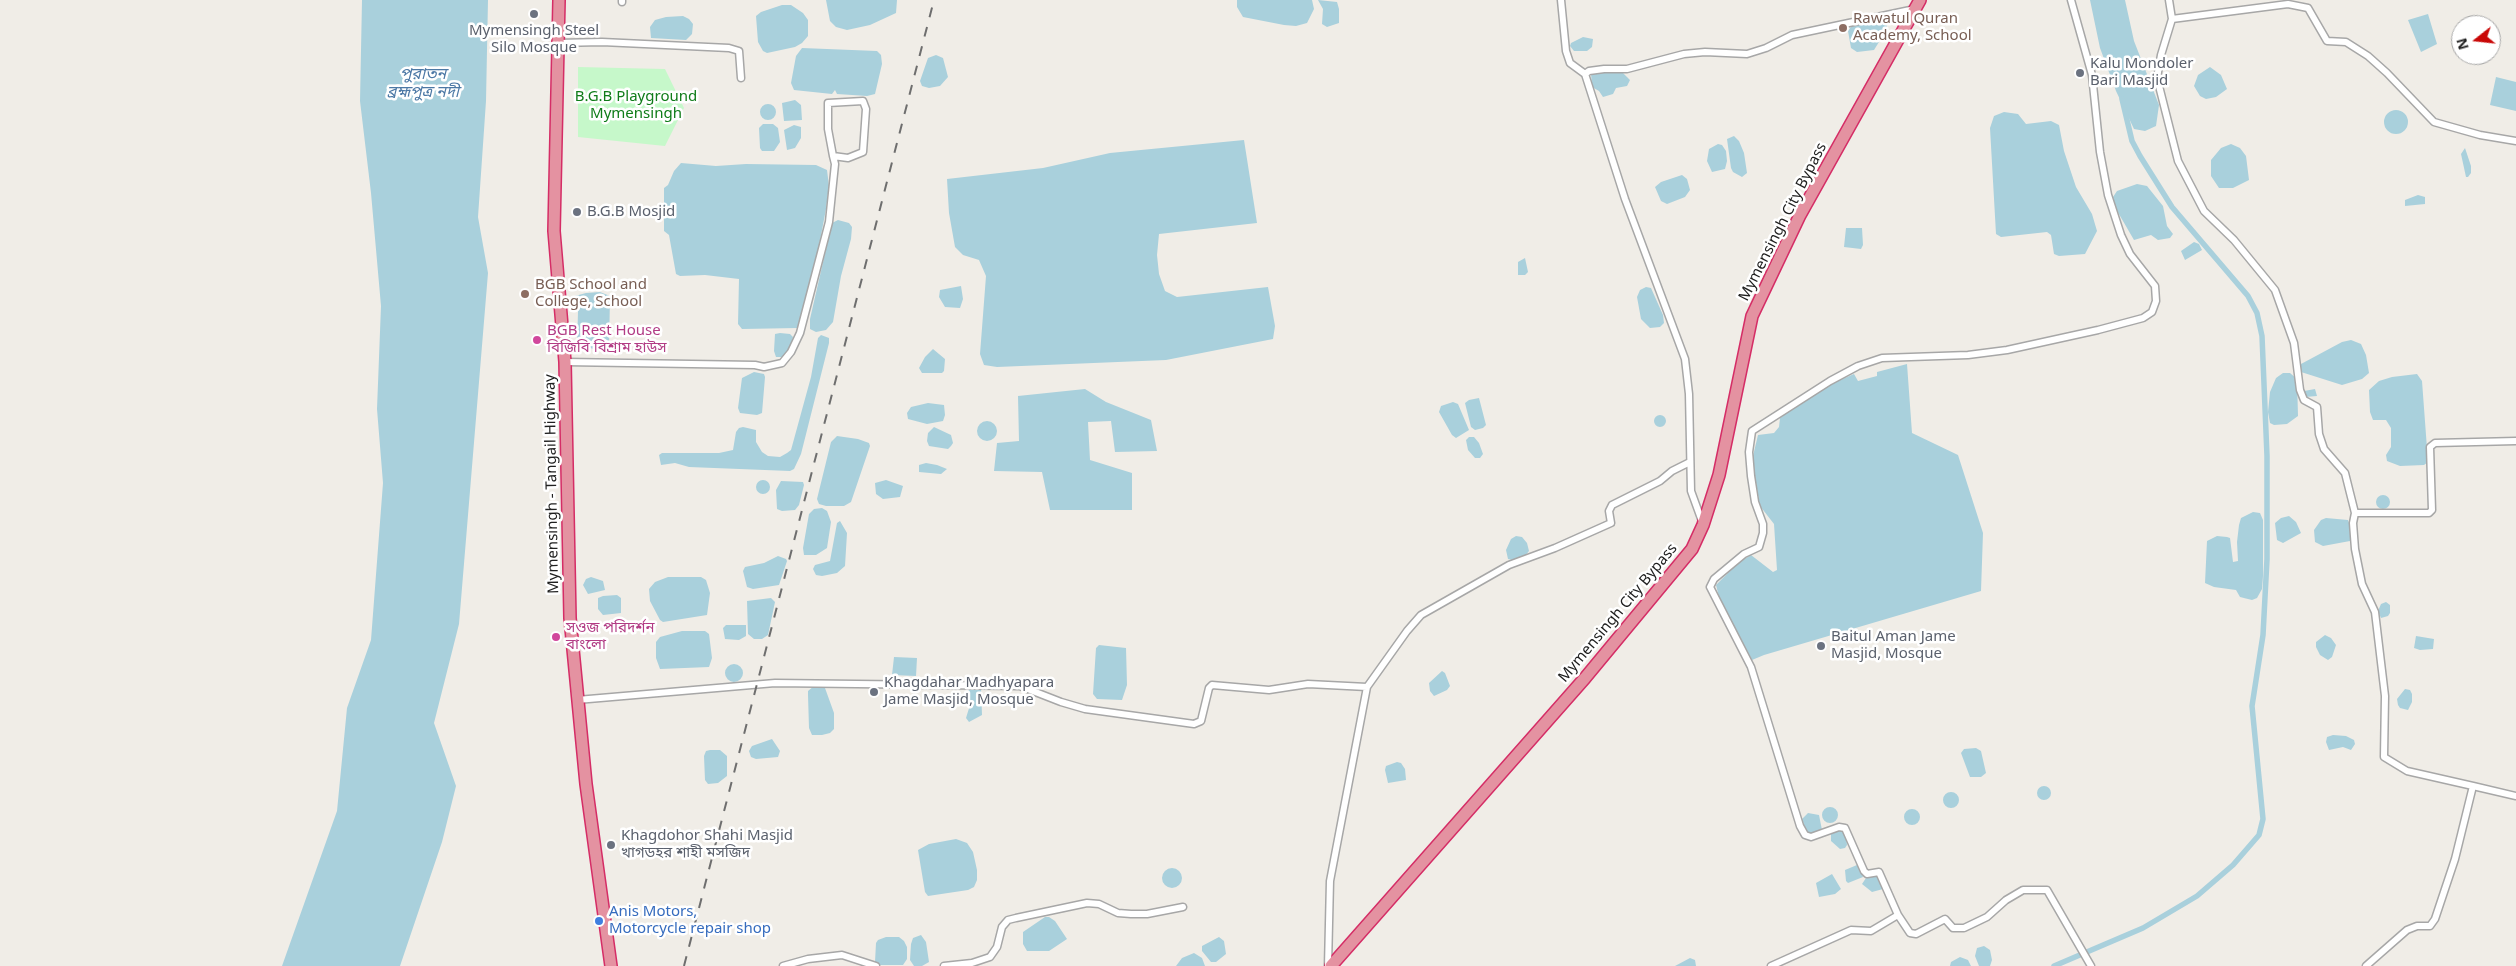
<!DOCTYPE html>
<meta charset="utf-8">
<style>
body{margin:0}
#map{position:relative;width:2516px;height:966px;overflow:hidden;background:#f0ede7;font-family:"Noto Sans",sans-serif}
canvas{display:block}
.north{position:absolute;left:2451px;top:15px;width:50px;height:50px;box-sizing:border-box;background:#fff;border:1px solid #a6a6a6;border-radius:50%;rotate:254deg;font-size:14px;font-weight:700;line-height:20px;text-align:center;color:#202020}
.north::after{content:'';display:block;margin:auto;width:18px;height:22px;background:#c90807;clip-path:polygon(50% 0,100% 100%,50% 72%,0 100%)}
</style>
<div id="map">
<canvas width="2516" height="966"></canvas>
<div class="north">N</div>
</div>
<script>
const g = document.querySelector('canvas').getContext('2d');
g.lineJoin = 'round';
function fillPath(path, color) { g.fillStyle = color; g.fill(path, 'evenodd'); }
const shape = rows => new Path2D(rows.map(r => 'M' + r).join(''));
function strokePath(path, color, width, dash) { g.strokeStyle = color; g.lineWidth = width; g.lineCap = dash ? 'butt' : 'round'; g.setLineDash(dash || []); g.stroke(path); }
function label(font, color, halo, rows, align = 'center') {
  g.font = font + ' "Noto Sans","Noto Sans Bengali",sans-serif'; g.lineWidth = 5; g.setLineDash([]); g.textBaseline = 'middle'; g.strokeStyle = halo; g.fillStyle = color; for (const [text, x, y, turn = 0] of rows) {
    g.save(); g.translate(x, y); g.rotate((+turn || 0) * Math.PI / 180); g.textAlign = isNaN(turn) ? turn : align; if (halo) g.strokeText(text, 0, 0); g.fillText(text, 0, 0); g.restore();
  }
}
fillPath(shape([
 [578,67,665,69,684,108,665,146,578,137]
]), '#c6f8ca');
fillPath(shape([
 [362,0,488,0,486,101,478,217,488,273,459,624,434,723,456,786,442,842,400,966,282,966,337,811,347,708,371,640,383,483,377,409,381,306,371,193,360,101],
 [826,0,897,0,896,13,870,25,847,30,836,27,830,21],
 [1237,0,1312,0,1314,9,1307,23,1296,26,1284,25,1243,17,1237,7],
 [1318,0,1337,2,1339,9,1339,23,1327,27,1322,24,1323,9],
 [2090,0,2125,0,2134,41,2159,105,2156,126,2145,131,2134,129,2116,91,2100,48],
 [782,5,791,5,803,13,808,20,808,36,802,43,795,47,767,53,763,51,758,42,756,16,761,12],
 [2428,14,2437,44,2421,52,2408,20],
 [683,16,689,19,693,24,692,34,686,40,651,38,650,27,655,20,666,17],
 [1882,20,1887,21,1887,29,1874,50,1857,52,1851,48,1848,31,1853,24],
 [1583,37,1593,39,1592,47,1587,51,1574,51,1570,46,1571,43],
 [802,48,877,51,881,55,882,64,875,94,867,96,837,94,835,90,832,94,794,90,791,83,796,56],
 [936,55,943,58,948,77,940,86,929,88,922,86,920,81,928,58],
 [2210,67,2221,75,2227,89,2216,97,2206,99,2200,96,2194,86,2198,75],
 [1621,71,1630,80,1627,86,1616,88,1613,94,1603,97,1599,91,1592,87,1591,73],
 [2496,77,2516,82,2516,111,2490,105],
 [795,100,801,105,802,120,784,121,782,103],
 '760 112a8 8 0 1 1 16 0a8 8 0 1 1-16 0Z',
 '2384 122a12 12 0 1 1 24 0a12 12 0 1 1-24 0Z',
 [2004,112,2018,114,2026,124,2051,121,2059,125,2064,151,2076,187,2092,214,2097,231,2085,254,2059,256,2054,254,2051,235,2047,232,2001,237,1996,234,1990,128,1994,116],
 [763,124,773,124,778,128,780,142,774,151,762,151,760,148,759,128],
 [794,125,801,127,801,138,795,148,787,150,784,130],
 [1734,136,1739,141,1744,153,1747,173,1742,177,1733,172,1731,168,1727,139],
 [1244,140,1257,223,1159,234,1157,255,1159,274,1165,291,1177,297,1268,287,1275,326,1273,339,1166,360,997,367,984,365,980,354,986,276,979,260,963,255,955,247,949,213,947,179,1043,168,1110,153],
 [1718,144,1722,145,1726,151,1727,161,1725,169,1712,172,1707,161,1709,149],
 [2231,144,2240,148,2246,156,2249,180,2233,188,2219,188,2211,176,2211,160,2221,148],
 [2465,148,2471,166,2471,173,2468,177,2466,177,2461,154],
 [681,163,716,166,746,164,816,165,827,170,829,186,826,209,818,251,798,328,742,329,738,324,739,279,705,275,680,276,676,274,669,235,664,231,664,188,668,185,674,171],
 [1682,175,1687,179,1690,190,1685,197,1667,204,1661,201,1655,187,1661,182],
 [2137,184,2147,186,2163,206,2167,226,2173,234,2170,238,2158,240,2151,235,2134,240,2116,209,2113,197,2117,191],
 [2418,195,2425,197,2425,204,2405,206,2405,200],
 [838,220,849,223,852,227,851,239,841,276,833,322,826,330,816,332,810,329,810,319,832,223],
 [1846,228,1862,228,1863,245,1861,249,1844,247],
 [2194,242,2199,244,2202,250,2185,260,2181,251],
 [1525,258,1528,272,1525,275,1518,275,1518,262],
 [961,286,963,299,960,308,945,307,939,297,940,290],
 [1646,287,1651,288,1663,315,1664,323,1660,327,1650,328,1641,319,1637,297,1640,290],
 [600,292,610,296,609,350,605,352,590,348,579,350,577,347,578,312,575,296,586,293],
 [780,333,790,334,793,337,791,346,782,357,776,357,774,351,775,334],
 [821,335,829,338,829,343,801,454,794,469,790,471,689,467,675,463,661,465,659,455,662,453,719,453,733,450,736,432,739,428,743,427,756,430,756,442,762,452,768,456,780,457,787,453,791,450,811,377,818,338],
 [2351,340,2361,344,2366,355,2369,373,2362,379,2342,385,2301,372,2301,364,2342,342],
 [933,349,945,359,944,371,942,373,922,373,919,368,925,357],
 [1907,364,1912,433,1958,455,1983,533,1981,591,1764,655,1752,660,1719,597,1716,585,1738,563,1751,555,1773,572,1777,570,1774,524,1760,506,1752,460,1758,435,1774,433,1779,427,1780,418,1824,387,1854,374,1858,381,1877,376,1877,372],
 [754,372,764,374,765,377,762,413,757,415,740,413,738,408,742,378],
 [2283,373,2290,373,2297,379,2298,416,2287,424,2274,425,2270,423,2268,412,2270,392,2276,378],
 [2417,374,2422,381,2428,462,2424,465,2400,466,2387,461,2386,455,2391,447,2391,428,2386,420,2373,420,2370,412,2369,390,2379,381,2392,377],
 [1085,389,1106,402,1151,420,1157,451,1115,452,1111,421,1088,422,1090,460,1132,473,1132,510,1050,510,1042,472,994,471,997,443,1019,441,1018,396],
 [2315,389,2317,396,2305,397,2304,391],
 [1479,398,1486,425,1483,428,1475,430,1471,427,1465,403,1469,400],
 [1453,402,1458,404,1469,430,1456,438,1452,435,1439,412,1441,406],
 [928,403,944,405,945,415,943,421,927,424,908,419,907,413,911,407],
 '1654 421a6 6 0 1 1 12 0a6 6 0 1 1-12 0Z',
 '977 431a10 10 0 1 1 20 0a10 10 0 1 1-20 0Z',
 [934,427,951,435,953,443,951,446,948,449,929,446,927,441,928,433],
 [837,436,858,439,869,443,870,446,851,502,844,506,826,506,819,504,817,499,831,442],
 [1469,437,1474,437,1479,443,1483,454,1480,458,1475,458,1468,450,1466,440],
 [926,463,937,465,947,469,941,474,919,472,919,465],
 [886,480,903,486,900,497,883,499,876,494,875,483],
 '756 487a7 7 0 1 1 14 0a7 7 0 1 1-14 0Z',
 [781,481,803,482,804,485,799,505,795,510,782,511,777,509,776,490],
 '2376 502a7 7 0 1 1 14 0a7 7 0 1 1-14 0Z',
 [822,508,827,511,831,522,827,548,816,555,804,555,803,548,809,514,814,509],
 [2253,512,2260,513,2263,520,2263,576,2262,589,2257,598,2252,600,2240,597,2236,590,2214,587,2205,583,2207,541,2217,536,2227,537,2230,538,2233,562,2238,561,2237,542,2239,525,2241,518],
 [2289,516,2296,522,2301,533,2283,543,2277,540,2275,523,2281,518],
 [2326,518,2348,520,2352,532,2350,541,2323,546,2315,542,2314,530,2321,520],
 [840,521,847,533,845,566,837,573,822,576,816,575,813,569,815,565,830,561,837,523],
 [1516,536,1522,537,1527,543,1529,551,1525,556,1512,560,1508,559,1506,550,1511,539],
 [778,556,786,559,787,561,779,585,753,589,747,587,743,571,745,567,764,563],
 [591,577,603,581,605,590,588,594,583,585,586,579],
 [668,577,701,577,706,580,710,593,707,615,663,622,660,620,650,601,649,589,655,582],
 [617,595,621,598,621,613,603,615,598,609,598,598,603,596],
 [771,598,775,602,768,635,762,639,754,639,748,634,747,601],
 [2386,602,2390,605,2390,613,2388,616,2381,618,2378,611,2381,604],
 [726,625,746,625,746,636,739,640,725,639,723,628],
 [682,631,705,631,709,634,712,658,709,667,660,669,656,658,656,642,660,637],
 [2325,635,2331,638,2336,645,2332,657,2328,660,2320,655,2316,647,2316,642],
 [2416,636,2434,639,2433,649,2420,650,2414,648],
 [1099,645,1126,648,1127,685,1122,700,1097,699,1093,694,1096,648],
 [894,657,917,658,916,676,892,675],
 '725 673a9 9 0 1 1 18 0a9 9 0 1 1-18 0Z',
 [1442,671,1445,673,1450,686,1447,690,1434,696,1430,691,1429,683],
 [814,686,825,688,834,713,834,729,830,733,822,735,812,735,809,728,808,695,808,691],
 [981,688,982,715,969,722,966,718,970,705,965,699,965,693,971,689],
 [2405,689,2410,690,2412,694,2412,702,2408,710,2400,708,2398,705,2397,699],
 [2333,735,2346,736,2354,740,2355,744,2351,750,2343,747,2329,750,2326,742,2327,737],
 [772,739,780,751,778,757,756,759,751,757,749,751,752,746],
 [1976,748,1981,751,1986,773,1981,777,1970,777,1961,753,1964,749],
 [710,750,720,750,727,756,727,776,718,783,708,784,705,780,704,756,706,751],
 [1397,762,1401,763,1405,769,1406,780,1388,783,1385,770,1386,766],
 '2037 793a7 7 0 1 1 14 0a7 7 0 1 1-14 0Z',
 '1943 800a8 8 0 1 1 16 0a8 8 0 1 1-16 0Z',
 '1822 815a8 8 0 1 1 16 0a8 8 0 1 1-16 0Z',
 '1904 817a8 8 0 1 1 16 0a8 8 0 1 1-16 0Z',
 [1808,813,1819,815,1822,830,1811,835,1807,833,1802,819],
 [1838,829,1843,830,1846,835,1847,845,1845,848,1840,849,1831,841,1831,833],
 [956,839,967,843,973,852,977,870,977,880,974,887,968,890,928,896,925,892,918,850,929,844],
 [1857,865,1860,867,1863,877,1848,883,1846,881,1845,870],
 '1162 878a10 10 0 1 1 20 0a10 10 0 1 1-20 0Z',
 [1877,873,1883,889,1872,892,1862,884,1866,878],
 [1832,874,1841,889,1835,894,1819,897,1816,883],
 [1045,917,1049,917,1055,921,1067,939,1049,951,1027,951,1023,944,1023,932],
 [921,935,926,942,929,962,922,966,914,966,910,960,911,944,913,938],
 [886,937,899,937,904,941,907,947,907,959,903,965,878,965,875,962,876,943,878,940],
 [1219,937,1224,941,1226,954,1216,962,1211,962,1202,951,1202,946],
 [1984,946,1990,950,1992,960,1990,966,1979,966,1975,956,1977,948],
 [1194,953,1202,958,1205,966,1176,966,1182,958],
 [1960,957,1968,960,1971,966,1950,966,1951,962],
 [1690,958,1695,960,1696,966,1675,966]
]), '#a9d0dc');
strokePath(shape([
 [2054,966,2143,928,2197,896,2233,865,2259,835,2263,819,2252,706,2263,635,2267,559,2267,456,2262,336,2257,313,2248,296,2172,207,2140,156,2132,141,2122,99]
]), '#a9d0dc', 5.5);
const street = shape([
 [622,0,622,2],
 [1561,0,1566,51,1570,63,1585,74,1625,199,1685,359,1689,394,1691,491,1703,524],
 [2071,0,2092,75,2100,152,2108,195,2121,235,2130,254,2155,286,2156,301,2152,312,2143,318,2098,330,2007,350,1968,355,1882,358,1858,366,1830,381,1752,431,1749,452,1751,476,1755,502,1763,524,1763,533,1759,547,1744,554,1714,579,1710,587,1751,667,1800,826,1805,835,1811,837,1839,827,1845,828,1864,871,1867,874,1879,872,1898,915,1910,933,1916,934,1945,919,1953,928,1964,928,1987,917,2006,900,2023,890,2047,890,2091,966],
 [2169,0,2172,19,2161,55,2157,78,2178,161,2204,211,2234,240,2275,290,2294,343,2300,390,2304,400,2317,407,2319,434,2324,449,2345,473,2355,513,2429,513,2432,510,2430,447,2435,443,2516,441],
 [2172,19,2288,4,2308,8,2327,41,2346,42,2368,56,2387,73,2434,122,2480,135,2516,141],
 [558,43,602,42,729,48,739,51,741,78],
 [1585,74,1589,71,1604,69,1627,69,1684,54,1705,52,1747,54,1766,48,1792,35,1915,9],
 [565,362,755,365,764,367,782,363,791,352,800,333,829,222,835,164,833,156,828,129,828,103,863,101,866,109,863,152,848,158,833,156],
 [2355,513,2353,523,2355,549,2362,584,2375,612,2385,696,2384,757,2407,771,2473,786],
 [577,700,775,683,1020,686,1061,702,1085,709,1194,724,1201,721,1209,688,1212,685,1269,690,1308,684,1367,687],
 [783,966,808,959,842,955,876,966],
 [944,966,972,963,990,957,997,947,1002,927,1008,920,1016,918,1087,903,1099,904,1118,913,1131,914,1147,914,1183,907],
 [1328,966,1330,881,1367,687,1407,631,1421,615,1509,565,1555,548,1611,523,1609,511,1612,505,1660,481,1672,471,1690,462],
 [1771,966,1851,930,1871,931,1898,915],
 [2366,966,2407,930,2417,926,2430,926,2435,919,2455,859,2473,786,2516,796]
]);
const highway = shape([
 [559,0,554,231,565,362,570,618,586,784,611,966],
 [1331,966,1585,678,1692,549,1703,525,1719,475,1752,316,1800,215,1920,0]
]);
strokePath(street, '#a7a7a7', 9);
strokePath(highway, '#d52d66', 14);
strokePath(street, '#fff', 6);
strokePath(highway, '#e492a1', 11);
strokePath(shape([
 [684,966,934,0]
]), '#6e6e6e', 2, [10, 10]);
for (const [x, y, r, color] of [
 [534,14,5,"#6b7280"],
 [1843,28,5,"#8d6e63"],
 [2080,73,5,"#6b7280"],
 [577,212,5,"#6b7280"],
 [525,294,5,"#8d6e63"],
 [537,340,5,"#d1479c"],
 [556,637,5,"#d1479c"],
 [1821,646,5,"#6b7280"],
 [874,692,5,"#6b7280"],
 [611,845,5,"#6b7280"],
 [599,921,5,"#3f7fe0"]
]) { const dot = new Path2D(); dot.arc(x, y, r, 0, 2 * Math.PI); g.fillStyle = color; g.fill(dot); strokePath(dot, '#fff', 2); }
label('15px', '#785e54', '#fff', [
 ["Rawatul Quran",1853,19],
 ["Academy, School",1853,36],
 ["BGB School and",535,285],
 ["College, School",535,302]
], 'left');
label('15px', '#5b616d', '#fff', [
 ["Mymensingh Steel",534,31,"center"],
 ["Silo Mosque",534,48,"center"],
 ["Kalu Mondoler",2090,64],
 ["Bari Masjid",2090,81],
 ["B.G.B Mosjid",587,212],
 ["Baitul Aman Jame",1831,637],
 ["Masjid, Mosque",1831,654],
 ["Khagdahar Madhyapara",884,683],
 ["Jame Masjid, Mosque",884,700],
 ["Khagdohor Shahi Masjid",621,836],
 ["খাগডহর শাহী মসজিদ",621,853]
], 'left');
label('15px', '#107c19', '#fff', [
 ["B.G.B Playground",636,97],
 ["Mymensingh",636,114]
]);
label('15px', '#202020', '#fff', [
 ["Mymensingh City Bypass",1783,222,-63],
 ["Mymensingh - Tangail Highway",552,484,-91],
 ["Mymensingh City Bypass",1618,613,-50]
]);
label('15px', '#b23c85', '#fff', [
 ["BGB Rest House",547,331],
 ["বিজিবি বিশ্রাম হাউস",547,348],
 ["সওজ পরিদর্শন",566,628],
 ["বাংলো",566,645]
], 'left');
label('15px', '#366cbe', '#fff', [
 ["Anis Motors,",609,912],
 ["Motorcycle repair shop",609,929]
], 'left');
label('italic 16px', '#4c78a5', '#fff', [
 ["পুরাতন",423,74],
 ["ব্রহ্মপুত্র নদী",423,92]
]);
</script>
